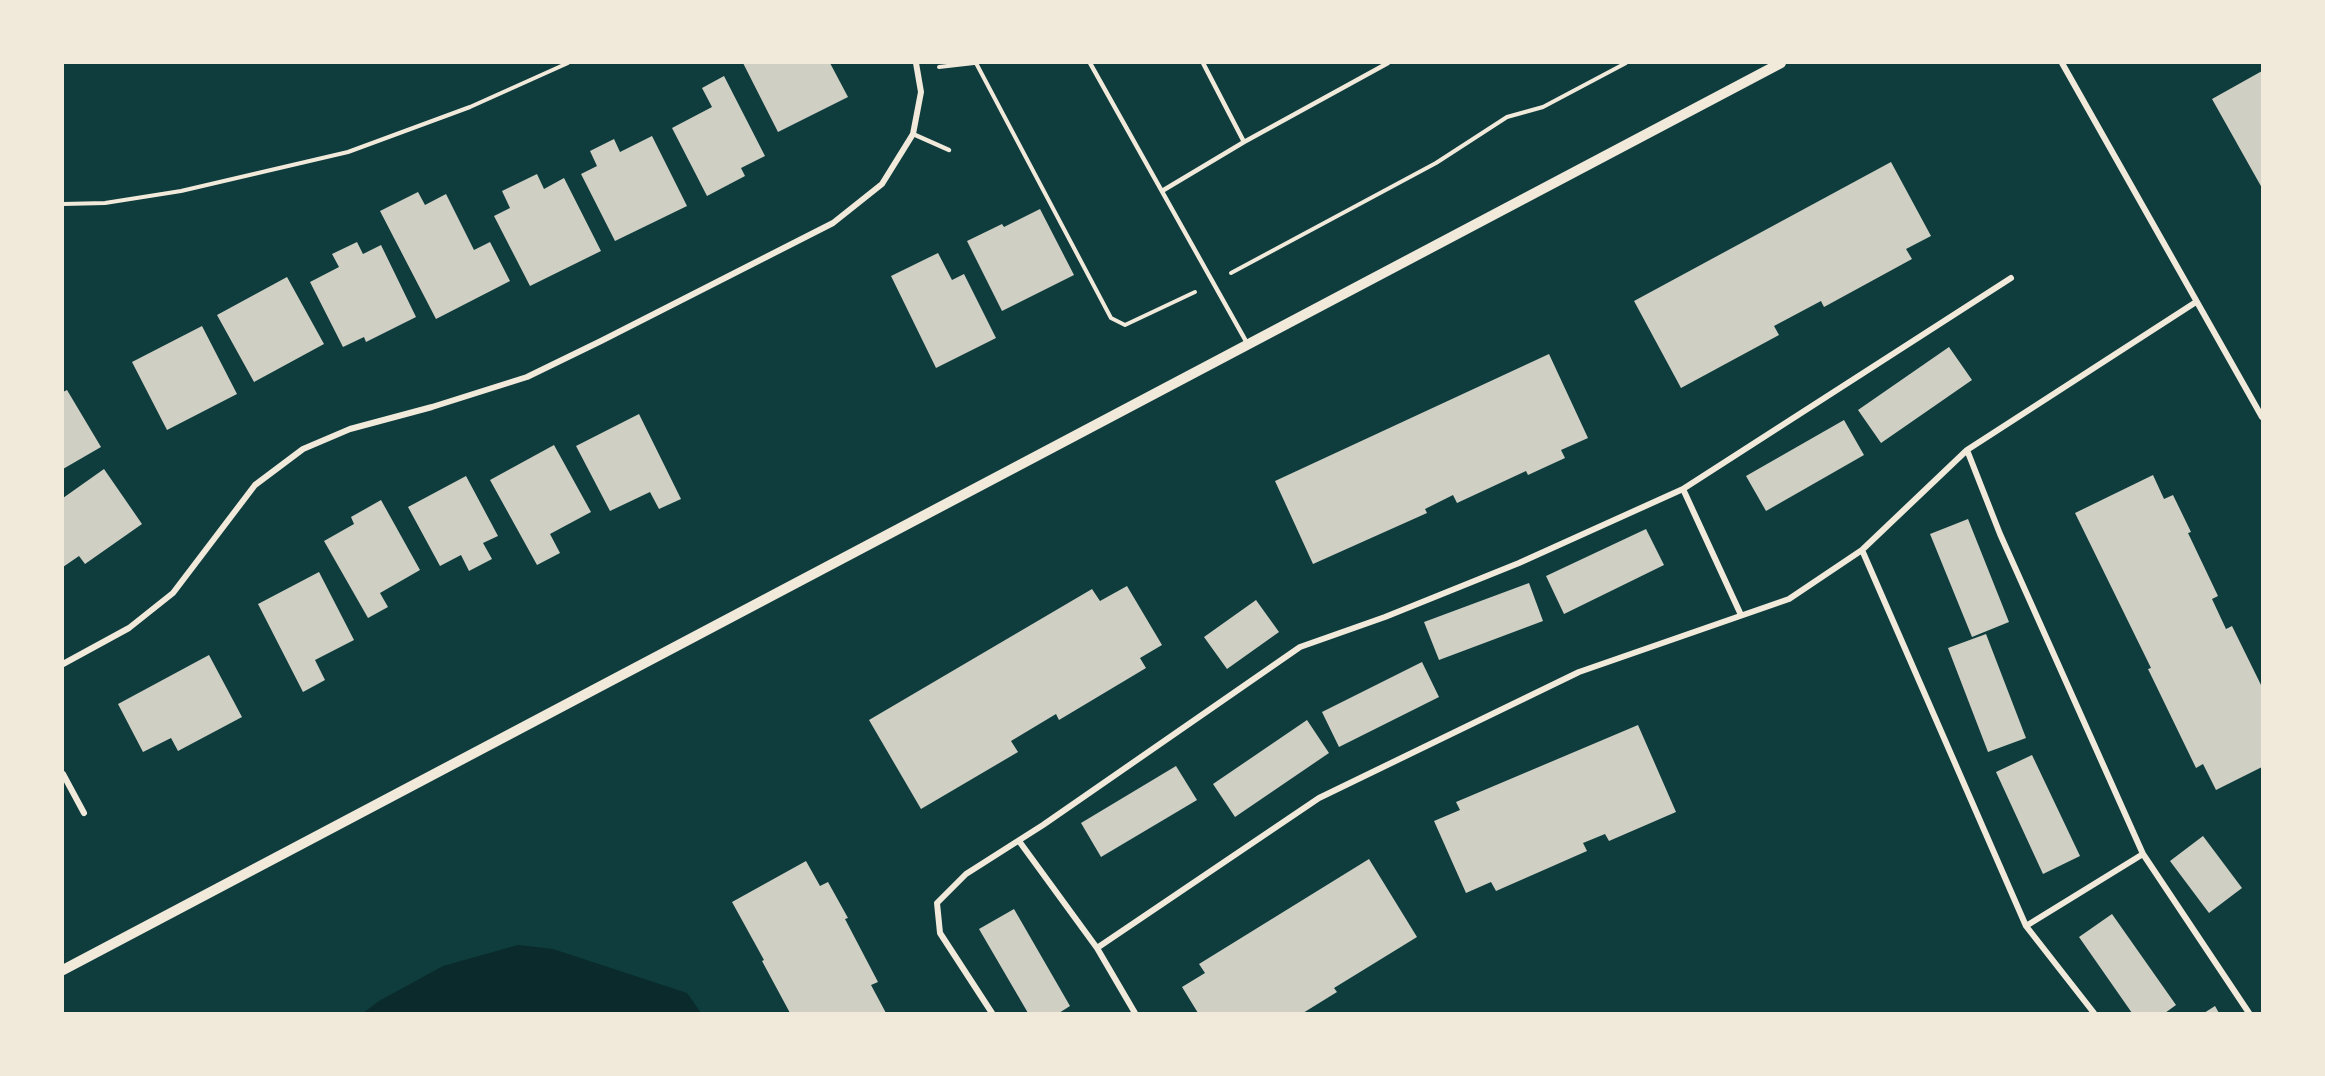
<!DOCTYPE html>
<style>
body{margin:0}
#map{position:relative;width:2325px;height:1076px;overflow:hidden;background:#0f3d3e;font-family:Montserrat,sans-serif}
canvas{display:block}
.frame{position:absolute;inset:0;border:64px solid #f1e9da;pointer-events:none}
</style>
<div id="map">
<canvas width="2325" height="1076"></canvas>
<div class="frame"></div>
</div>
<script>
const g = document.querySelector('canvas').getContext('2d');
g.lineJoin = 'round';
function fillPath(path, color) { g.fillStyle = color; g.fill(path, 'evenodd'); }
const shape = rows => new Path2D(rows.map(r => 'M' + r).join(''));
function strokePath(path, color, width, dash) { g.strokeStyle = color; g.lineWidth = width; g.lineCap = dash ? 'butt' : 'round'; g.setLineDash(dash || []); g.stroke(path); }
fillPath(shape([
 [518,945,553,949,687,993,701,1013,363,1013,379,1001,443,966]
]), '#0a2a2b');
fillPath(shape([
 [743,63,830,63,848,97,778,132],
 [2262,71,2262,188,2212,99],
 [724,76,765,156,741,168,745,176,707,196,672,128,712,107,702,88],
 [652,136,687,206,615,241,581,174,597,166,590,151,614,139,620,152],
 [1891,162,1931,236,1906,249,1912,259,1824,307,1821,301,1774,326,1779,335,1681,388,1634,301],
 [537,174,544,189,564,178,601,251,530,286,494,216,510,208,502,191],
 [418,192,425,205,446,194,474,250,490,242,510,281,436,319,380,211],
 [1040,209,1074,275,1002,311,967,241,1002,224,1004,227],
 [357,242,363,254,381,245,416,317,366,342,364,337,343,347,310,282,339,267,332,254],
 [938,253,952,280,964,274,996,338,936,368,891,276],
 [287,277,324,344,254,382,217,315],
 [202,326,237,394,167,430,132,362],
 [1949,347,1972,380,1881,443,1858,410],
 [1549,354,1588,438,1561,450,1565,458,1528,475,1526,471,1457,503,1453,495,1425,509,1427,513,1313,564,1275,481],
 [67,390,101,447,63,469,63,392],
 [639,414,681,499,659,509,650,492,610,511,576,446],
 [1844,420,1864,455,1766,511,1746,476],
 [554,445,591,512,550,534,560,553,537,565,490,480],
 [104,469,142,524,85,564,79,556,63,567,63,498],
 [2153,475,2164,499,2173,495,2191,532,2188,533,2218,596,2212,599,2226,629,2232,626,2262,687,2262,767,2216,790,2203,764,2196,768,2148,669,2151,668,2075,513],
 [466,476,498,536,483,543,492,559,469,571,461,555,440,566,408,507],
 [381,500,420,570,380,593,388,607,368,618,324,541,354,524,351,517],
 [1968,519,2009,622,1972,637,1930,534],
 [1646,529,1664,565,1564,614,1546,576],
 [319,572,354,640,315,660,325,680,303,692,258,604],
 [1529,583,1543,621,1439,660,1424,622],
 [1127,586,1162,645,1140,658,1146,668,1059,720,1056,714,1011,741,1018,752,921,809,869,720,1092,589,1100,601],
 [1256,600,1279,632,1227,669,1204,637],
 [1986,634,2026,738,1988,752,1948,648],
 [209,655,242,717,178,751,171,738,143,752,118,704],
 [1422,662,1439,697,1339,747,1322,712],
 [1307,720,1329,753,1235,817,1213,784],
 [1638,725,1676,812,1609,841,1605,834,1583,843,1587,851,1496,891,1491,882,1466,893,1434,821,1460,810,1456,802],
 [2032,755,2080,856,2043,874,1996,772],
 [1176,766,1197,800,1101,857,1081,823],
 [2203,836,2242,888,2209,913,2170,861],
 [1369,859,1417,937,1334,988,1337,992,1303,1013,1198,1013,1182,987,1205,973,1199,964],
 [806,861,820,886,828,882,848,918,845,919,878,982,871,985,886,1013,790,1013,762,961,764,960,732,902],
 [1014,909,1070,1006,1059,1013,1028,1013,979,929],
 [2112,914,2176,1005,2165,1013,2132,1013,2079,937],
 [2215,1006,2219,1013,2204,1013]
]), '#cfcfc3');
strokePath(shape([
 [976,63,1111,318,1125,325,1195,292],
 [939,67,974,63],
 [63,204,105,203,181,191,348,152,470,107,568,63],
 [1231,273,1436,163,1507,117,1543,107,1626,63]
]), '#f1e9da', 4);
strokePath(shape([
 [1090,63,1247,343],
 [1203,63,1244,142,1388,63],
 [913,134,949,150],
 [1162,191,1244,142]
]), '#f1e9da', 4.5);
strokePath(shape([
 [2062,63,2262,417],
 [1967,450,2000,534,2143,854,2249,1013],
 [1683,489,2011,278],
 [1862,550,2026,926,2094,1013],
 [63,664,129,628,173,593,255,485,303,449,350,429,432,407,527,377,601,341,833,223,882,184,913,134,921,92,916,63],
 [63,774,84,813],
 [1019,841,1097,948],
 [2026,926,2143,854],
 [992,1013,940,933,937,903,966,874,1043,825,1300,647,1385,617,1519,563,1683,489,1741,615],
 [1135,1013,1097,948,1319,798,1579,672,1789,599,1862,550,1967,450,2196,302]
]), '#f1e9da', 6);
strokePath(shape([
 [63,970,1781,63]
]), '#f1e9da', 10);
</script>
